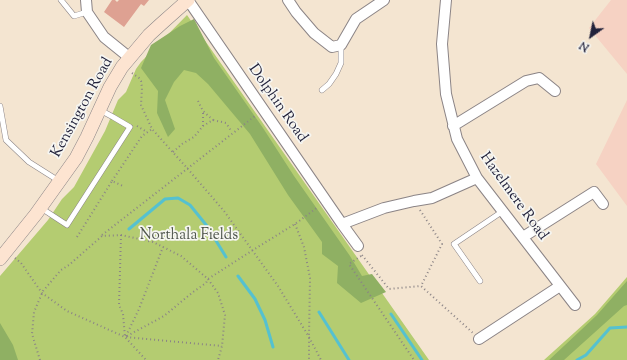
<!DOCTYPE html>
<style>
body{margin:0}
#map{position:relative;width:627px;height:360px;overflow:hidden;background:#f4e5d1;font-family:"Sorts Mill Goudy",serif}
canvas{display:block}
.north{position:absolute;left:571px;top:16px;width:40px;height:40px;-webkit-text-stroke:3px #f6f6f2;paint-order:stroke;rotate:213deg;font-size:11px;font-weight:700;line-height:16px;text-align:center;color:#22223b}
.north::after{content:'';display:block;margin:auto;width:14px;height:18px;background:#22223b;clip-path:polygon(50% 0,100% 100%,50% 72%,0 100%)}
</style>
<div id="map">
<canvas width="627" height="360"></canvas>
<div class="north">N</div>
</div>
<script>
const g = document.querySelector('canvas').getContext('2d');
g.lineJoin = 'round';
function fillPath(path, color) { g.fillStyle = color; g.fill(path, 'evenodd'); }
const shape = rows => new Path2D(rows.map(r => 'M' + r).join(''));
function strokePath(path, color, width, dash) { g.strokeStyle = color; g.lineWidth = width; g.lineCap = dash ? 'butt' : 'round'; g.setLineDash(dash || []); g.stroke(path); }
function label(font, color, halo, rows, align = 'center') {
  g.font = font + ' "Sorts Mill Goudy",serif'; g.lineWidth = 3.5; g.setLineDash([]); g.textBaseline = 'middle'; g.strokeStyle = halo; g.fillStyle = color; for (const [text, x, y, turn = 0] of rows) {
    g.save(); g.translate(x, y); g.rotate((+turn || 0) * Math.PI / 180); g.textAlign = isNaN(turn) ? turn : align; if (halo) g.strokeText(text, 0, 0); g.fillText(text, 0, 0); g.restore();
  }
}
fillPath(shape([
 [611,0,627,0,627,74,589,28],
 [627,100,627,206,596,164]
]), '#f6d2c3');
fillPath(shape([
 [187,15,429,360,0,360,0,276,48,220,62,199,74,187,105,131,118,100,126,92,136,69,141,62],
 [627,277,627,360,544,360,595,314]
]), '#b4cc71');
fillPath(shape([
 [194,19,214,58,263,128,294,176,350,256,362,276,372,274,386,292,361,303,337,283,338,266,322,254,322,242,288,195,250,134,208,84,196,73,184,70,174,82,165,100,175,129,168,137,157,113,158,91,141,68,151,45,180,26],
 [627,281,627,305,624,306,564,360,549,360,597,315],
 [0,323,13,345,18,360,0,360]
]), '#8fb063');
strokePath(shape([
 [129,229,165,199,178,198,190,205,207,226,226,257],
 [238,276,255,299,265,320,273,347],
 [319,312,349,360],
 [391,314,422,360],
 [577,360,586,355,610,328,627,327]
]), '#55c1d0', 3);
fillPath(shape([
 [112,0,115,0,117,2,119,0,149,0,144,6,141,4,124,27,104,12]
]), '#dea192');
const lane = shape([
 [61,0,74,16,87,12],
 [322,90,329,84,336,74,341,63,341,45],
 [0,106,6,140,29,162,59,181],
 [41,208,67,225,130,127,113,117,100,110],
 [480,281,454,244,503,211]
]);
const street = shape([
 [86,0,87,12,104,37,130,58],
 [188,0,342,224,384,208,414,201,432,198,477,178],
 [288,0,296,12,314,33,332,47,341,45,356,19,384,0],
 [446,0,442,44,446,94,457,139,477,178,575,305],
 [453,126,526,81,539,78,555,91],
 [342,224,358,246],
 [523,237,594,192,603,204],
 [479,339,560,286]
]);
const secondary = shape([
 [0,259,36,214,76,158,87,137,110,87,122,67,149,35,161,24,188,0]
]);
strokePath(lane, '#8b8486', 6);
strokePath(street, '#8b8486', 12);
strokePath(secondary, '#8b8486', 14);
strokePath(shape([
 [132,73,139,78,141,81,142,88,141,105,152,129,187,168,224,211,278,286,309,337,321,360],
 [198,101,203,111,213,120],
 [137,126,147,132],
 [203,126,203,111],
 [173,152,182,144,194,137,203,126,213,120,226,123,232,132],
 [112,181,142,136,152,129],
 [420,210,442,244,421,286],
 [295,224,304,247,310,278,309,337,309,360],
 [102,235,255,116],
 [121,235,119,305,123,314,125,337,146,360],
 [77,237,112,181,123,186],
 [362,255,389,289,421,286,473,333],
 [361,256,349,264,414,360],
 [15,258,21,263,42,293,67,311,125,337,222,346],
 [126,336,139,309,163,247],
 [127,336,164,316,193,292,206,283,208,279,218,293,225,315,222,346,218,360],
 [40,360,32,334,34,312,43,291,61,270,69,265,102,236,121,235,153,242,181,256,208,279,253,250,295,224,318,207]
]), '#8b8486', 2, [1, 3]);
strokePath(lane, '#fff', 5);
strokePath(street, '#fff', 10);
strokePath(secondary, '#fde4d1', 13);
label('15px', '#22223b', '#f6f6f2', [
 ["Dolphin Road",277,104,55],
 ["Kensington Road",83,108,-61],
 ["Hazelmere Road",513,197,54]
]);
label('15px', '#4e554b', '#f6f6f2', [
 ["Northala Fields",189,236]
]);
</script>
